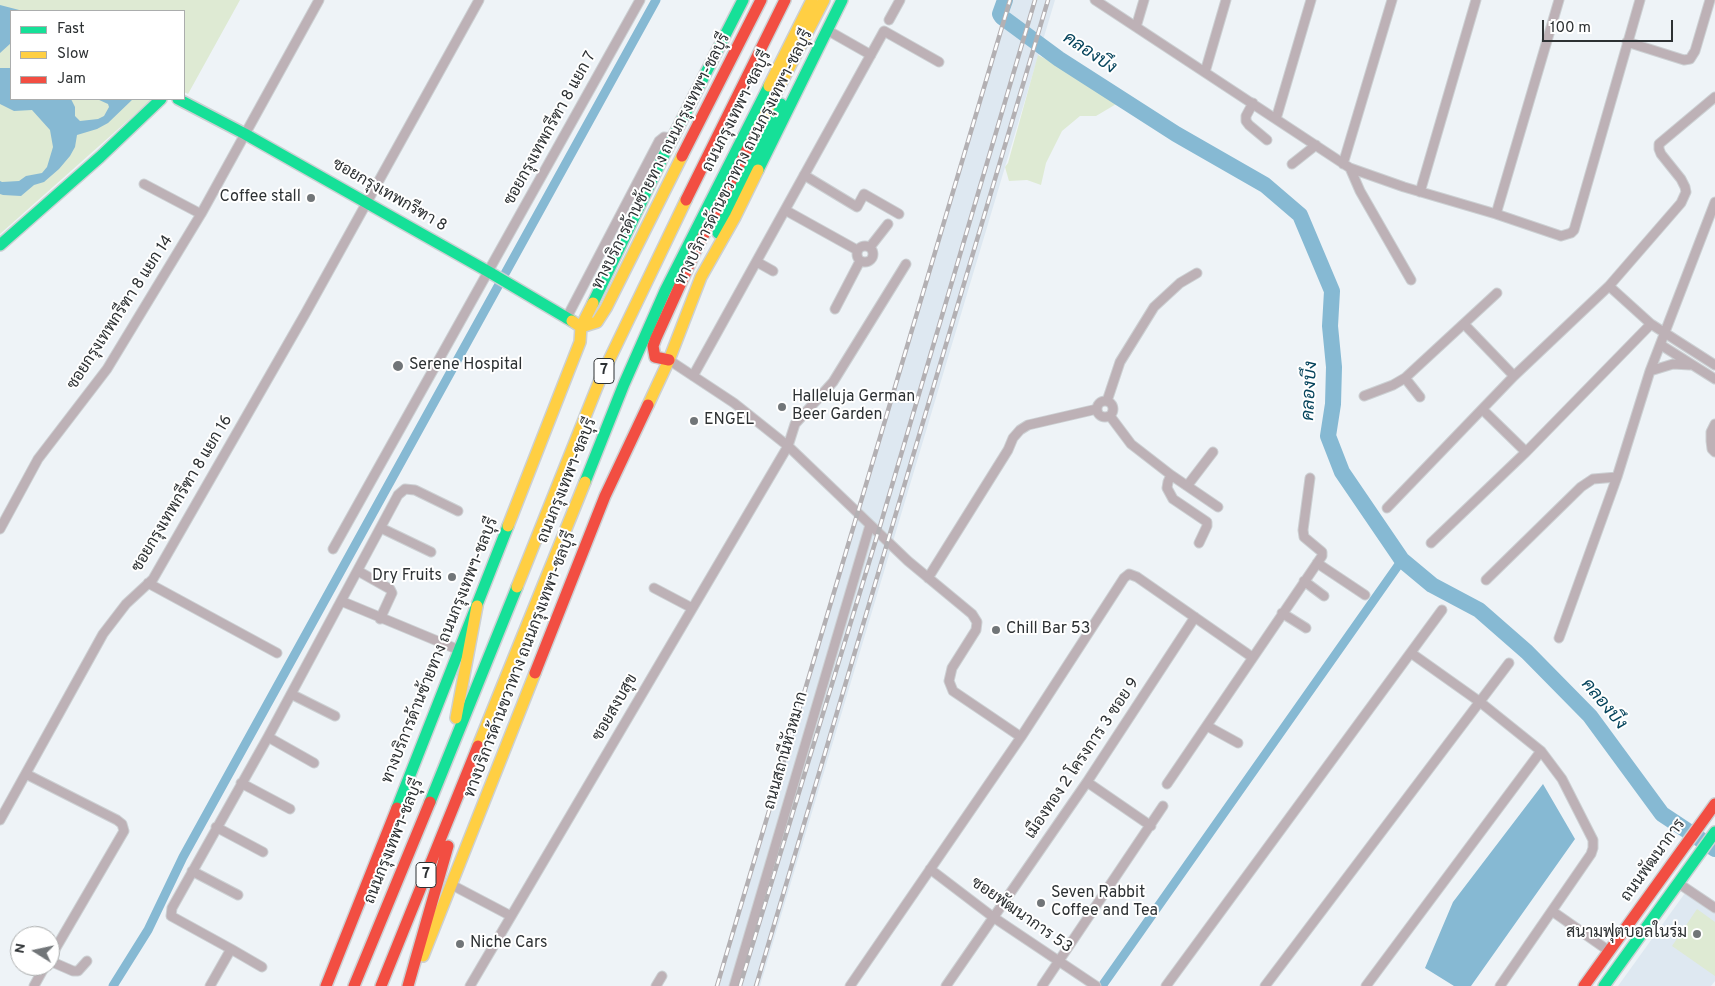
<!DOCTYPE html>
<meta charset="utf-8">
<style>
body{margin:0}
#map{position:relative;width:1715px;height:986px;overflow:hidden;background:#eef3f7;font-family:Overpass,sans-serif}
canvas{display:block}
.legend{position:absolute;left:10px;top:10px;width:175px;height:90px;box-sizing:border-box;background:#fff;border:1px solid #abadad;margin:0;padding:6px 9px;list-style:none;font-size:15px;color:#2d3133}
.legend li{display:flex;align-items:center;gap:10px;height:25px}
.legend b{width:25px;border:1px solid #abadad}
.north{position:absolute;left:10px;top:926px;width:50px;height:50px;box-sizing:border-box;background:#fff;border:1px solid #abadad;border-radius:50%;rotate:280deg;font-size:14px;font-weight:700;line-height:20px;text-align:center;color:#2d3133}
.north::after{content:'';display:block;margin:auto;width:18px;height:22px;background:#717578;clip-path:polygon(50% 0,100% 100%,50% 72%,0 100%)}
.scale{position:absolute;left:1542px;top:20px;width:131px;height:22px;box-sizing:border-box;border:2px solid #2d3133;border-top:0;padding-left:6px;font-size:15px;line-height:18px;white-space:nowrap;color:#2d3133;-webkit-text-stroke:4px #fff;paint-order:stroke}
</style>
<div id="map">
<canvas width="1715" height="986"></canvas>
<ul class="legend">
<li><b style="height:6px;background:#16e098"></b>Fast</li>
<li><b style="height:6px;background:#ffcf43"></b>Slow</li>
<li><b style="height:6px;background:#f24e42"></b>Jam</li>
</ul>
<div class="north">N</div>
<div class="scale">100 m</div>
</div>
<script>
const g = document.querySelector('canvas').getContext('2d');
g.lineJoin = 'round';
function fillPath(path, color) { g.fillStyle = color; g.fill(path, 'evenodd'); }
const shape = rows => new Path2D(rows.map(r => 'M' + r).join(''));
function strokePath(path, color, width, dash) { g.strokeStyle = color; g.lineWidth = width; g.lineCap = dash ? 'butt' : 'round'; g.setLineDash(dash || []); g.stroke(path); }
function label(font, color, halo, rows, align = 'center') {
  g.font = font + ' Overpass,Sarabun,sans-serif'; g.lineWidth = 4; g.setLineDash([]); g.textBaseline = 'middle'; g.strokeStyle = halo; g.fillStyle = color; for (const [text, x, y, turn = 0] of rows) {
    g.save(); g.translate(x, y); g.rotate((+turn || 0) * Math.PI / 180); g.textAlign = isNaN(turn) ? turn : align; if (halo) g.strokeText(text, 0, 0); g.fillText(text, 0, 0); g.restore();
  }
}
fillPath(shape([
 [1009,0,1055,0,760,986,717,986],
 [1685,893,1715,913,1715,981,1711,986,1618,986]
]), '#dee8f1');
fillPath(shape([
 [0,0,240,0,188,94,184,92,184,11,11,11,11,99,152,99,0,234],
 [1038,55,1123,100,1096,116,1080,116,1062,131,1046,163,1041,185,1027,180,1009,181,1005,167,1008,163],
 [1697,909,1715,922,1715,976,1672,946]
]), '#deead3');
fillPath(shape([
 [0,5,23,11,11,11,11,43,0,53],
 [0,68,11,68,11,99,71,99,75,107,75,116,80,121,98,119,104,116,109,107,108,104,97,99,133,99,108,123,97,129,77,135,75,147,70,156,59,169,44,182,34,185,21,196,3,195,0,194,0,181,2,182,19,181,26,176,42,173,47,167,53,147,50,130,32,110,14,111,0,104],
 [1543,784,1575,839,1471,986,1454,986,1425,968,1453,902]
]), '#86b9d3');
strokePath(shape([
 [113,986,148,930,183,857,656,0],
 [1102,986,1402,560]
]), '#86b9d3', 9);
strokePath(shape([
 [1005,0,1000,14,1002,17,1059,59,1176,134,1265,185,1300,215,1332,291,1330,326,1334,367,1333,404,1328,436,1342,472,1402,560,1432,585,1479,610,1527,652,1590,716,1662,814,1715,849]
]), '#86b9d3', 16);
const street = shape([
 [1095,0,1350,168,1404,187,1496,214,1561,236,1571,233,1574,230,1640,0],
 [889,20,900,0],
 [1136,27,1144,0],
 [827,30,871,55],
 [1627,42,1684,60,1690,59,1695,51,1710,0],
 [1205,72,1226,0],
 [1253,103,1246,116,1246,121,1249,125,1267,140],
 [1276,119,1311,0],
 [1292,164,1316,145],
 [1343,164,1392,0],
 [1350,168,1360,191,1411,280],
 [804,175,857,207,864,194,899,214],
 [144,184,201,214],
 [1420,192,1476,0],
 [785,210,857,250],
 [1496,214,1559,0],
 '857 254a8 8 0 1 1 16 0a8 8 0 1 1-16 0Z',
 [870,247,888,224],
 [757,262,773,271],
 [1609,286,1651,324,1715,365],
 [835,309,860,261],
 [566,319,659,141,664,137,673,138],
 [1464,324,1514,376],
 [1661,345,1715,379],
 [669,360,734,403,788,446,908,561,972,614,977,622,976,630,952,668,949,681,953,691,1021,737],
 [1650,371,1673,364,1690,365],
 [693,376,884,31,939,62],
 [1405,378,1420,397],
 [1364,396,1393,385,1405,378,1497,293],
 '1097 409a8 8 0 1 1 16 0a8 8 0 1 1-16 0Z',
 [1107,401,1120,362,1154,307,1180,283,1197,273],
 [1483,410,1526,452],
 [1110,416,1131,444,1171,475,1168,482,1167,488,1173,499,1207,522,1207,526,1199,543],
 [1715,424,1711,432,1711,441,1712,449,1715,452],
 [1171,475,1218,507],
 [1187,486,1213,452],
 [1387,508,1514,376,1609,286,1681,203,1686,192,1685,187,1681,179,1661,154,1659,149,1659,144,1715,97],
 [381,528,431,552],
 [0,529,38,459,107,369,201,214,319,0],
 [1431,543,1526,452,1651,324],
 [333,549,640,0],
 [1317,563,1365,595],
 [358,571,390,589,392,593,380,619],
 [928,578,1008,450,1013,438,1020,430,1028,425,1097,409],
 [1486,580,1581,487,1593,479,1617,477],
 [1304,581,1324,596],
 [148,583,277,653],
 [654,588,692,608],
 [341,601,398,495,405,489,415,490,458,511],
 [1282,613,1306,628],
 [1559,638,1617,477,1650,371,1715,202],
 [1411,653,1480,702,1541,751,1562,779,1593,840,1593,848,1591,854,1500,986],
 [291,694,335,716],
 [1207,726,1238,743],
 [268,737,314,763],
 [26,774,117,820,122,824,124,831,50,958],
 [1087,782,1151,826],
 [241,783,290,809],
 [1167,784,1322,556,1322,552,1304,537,1303,530,1310,478],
 [0,820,103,634,126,604,153,579,305,314,479,0],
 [216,827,263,852],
 [930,869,993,917,1096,986],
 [192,871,238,895],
 [1678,883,1715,908],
 [452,885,511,916],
 [1552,911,1609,951],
 [231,949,262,967],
 [50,961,73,971,78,971,87,961],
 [34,986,45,966],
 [210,986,231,949,171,916,172,908,268,737,341,601,459,650],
 [470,986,788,446,795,424,833,382,906,264],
 [656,986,662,976],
 [734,986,870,525],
 [850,986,1021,737,1124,578,1129,574,1137,577,1252,657],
 [946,986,1087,782,1195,617],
 [1042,986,1163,806],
 [1166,986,1442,610],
 [1265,986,1509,663],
 [1366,986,1541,751]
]);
const fast = shape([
 [178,99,245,134,489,272,572,321],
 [758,170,842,0],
 [718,233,736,192,781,104],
 [0,245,100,157,161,99],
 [593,303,662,159,743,0],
 [585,482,624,384,665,291,769,86],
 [430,802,517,587],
 [397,808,508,526],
 [1604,986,1715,832]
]);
const slow = shape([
 [769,86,812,0],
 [756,132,824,0],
 [572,321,581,327,597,322,606,308,682,156],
 [648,405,669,360,701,277,735,217,758,170],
 [508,526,580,342,581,327,593,303],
 [517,587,601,377,686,200],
 [456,718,477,606],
 [478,746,585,482],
 [423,956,535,673]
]);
const jam = shape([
 [682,156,761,0],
 [686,200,785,0],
 [669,360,655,357,653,346,656,338,695,252,756,132],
 [535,673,605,496,648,405],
 [326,986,397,808],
 [354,986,430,802],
 [381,986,478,746],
 [408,986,448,846],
 [1584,986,1715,804]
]);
strokePath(street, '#ccd0d3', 11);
strokePath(fast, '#ccd0d3', 14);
strokePath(slow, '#ccd0d3', 14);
strokePath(jam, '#ccd0d3', 14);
strokePath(street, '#bdb1b6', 9);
strokePath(fast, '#16e098', 11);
strokePath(slow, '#ffcf43', 11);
strokePath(jam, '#f24e42', 11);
const rail = shape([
 [717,986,1010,0],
 [740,986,878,533,1035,0],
 [756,986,1048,0]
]);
strokePath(rail, '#b3b0b3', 4.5);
strokePath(rail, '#fff', 2.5, [8]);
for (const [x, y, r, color] of [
 [311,198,5,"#717578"],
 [398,366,6,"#717578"],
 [782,407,5,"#717578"],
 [694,421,5,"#717578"],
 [452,577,5,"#717578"],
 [996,630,5,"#717578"],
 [1041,903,5,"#717578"],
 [1697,934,5,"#717578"],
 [460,944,5,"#717578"]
]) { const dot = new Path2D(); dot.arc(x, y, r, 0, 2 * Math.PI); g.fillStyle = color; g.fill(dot); strokePath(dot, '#fff', 2); }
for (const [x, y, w] of [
 [604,371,20],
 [426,875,20]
]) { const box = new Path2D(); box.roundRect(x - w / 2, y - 12.5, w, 25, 4); g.fillStyle = '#fff'; g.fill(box); strokePath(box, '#2d3133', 1); }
label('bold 15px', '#2d3133', null, [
 ["7",604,371],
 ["7",426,875]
]);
label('16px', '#2d3133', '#fff', [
 ["ถนนกรุงเทพฯ-ชลบุรี",738,112,-63],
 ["ซอยกรุงเทพกรีฑา 8 แยก 7",551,129,-61],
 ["ทางบริการด้านขวาทาง ถนนกรุงเทพฯ-ชลบุรี",745,158,-63],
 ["ทางบริการด้านซ้ายทาง ถนนกรุงเทพฯ-ชลบุรี",662,162,-63],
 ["ซอยกรุงเทพกรีฑา 8",389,196,30],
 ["ซอยกรุงเทพกรีฑา 8 แยก 14",121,313,-57],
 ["ถนนกรุงเทพฯ-ชลบุรี",568,481,-68],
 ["ซอยกรุงเทพกรีฑา 8 แยก 16",183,494,-59],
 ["ทางบริการด้านซ้ายทาง ถนนกรุงเทพฯ-ชลบุรี",441,651,-68],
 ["ทางบริการด้านขวาทาง ถนนกรุงเทพฯ-ชลบุรี",521,665,-69],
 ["ซอยสงบสุข",616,708,-60],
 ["ถนนสถานีหัวหมาก",787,751,-74],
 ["เมืองทอง 2 โครงการ 3 ซอย 9",1083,759,-56],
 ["ถนนกรุงเทพฯ-ชลบุรี",395,842,-68],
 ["ถนนพัฒนาการ",1654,861,-54],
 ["ซอยพัฒนาการ 53",1021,916,35]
]);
label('16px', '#2d3133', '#fff', [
 ["Coffee stall",301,198,"right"],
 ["Serene Hospital",409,366],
 ["Halleluja German",792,398],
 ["Beer Garden",792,416],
 ["ENGEL",704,421],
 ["Dry Fruits",442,577,"right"],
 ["Chill Bar 53",1006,630],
 ["Seven Rabbit",1051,894],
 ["Coffee and Tea",1051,912],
 ["สนามฟุตบอลในร่ม",1687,934,"right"],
 ["Niche Cars",470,944]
], 'left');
label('italic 18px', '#06445c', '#fff', [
 ["คลองบึง",1089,54,34],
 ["คลองบึง",1311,391,-87],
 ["คลองบึง",1603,705,50]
]);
</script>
